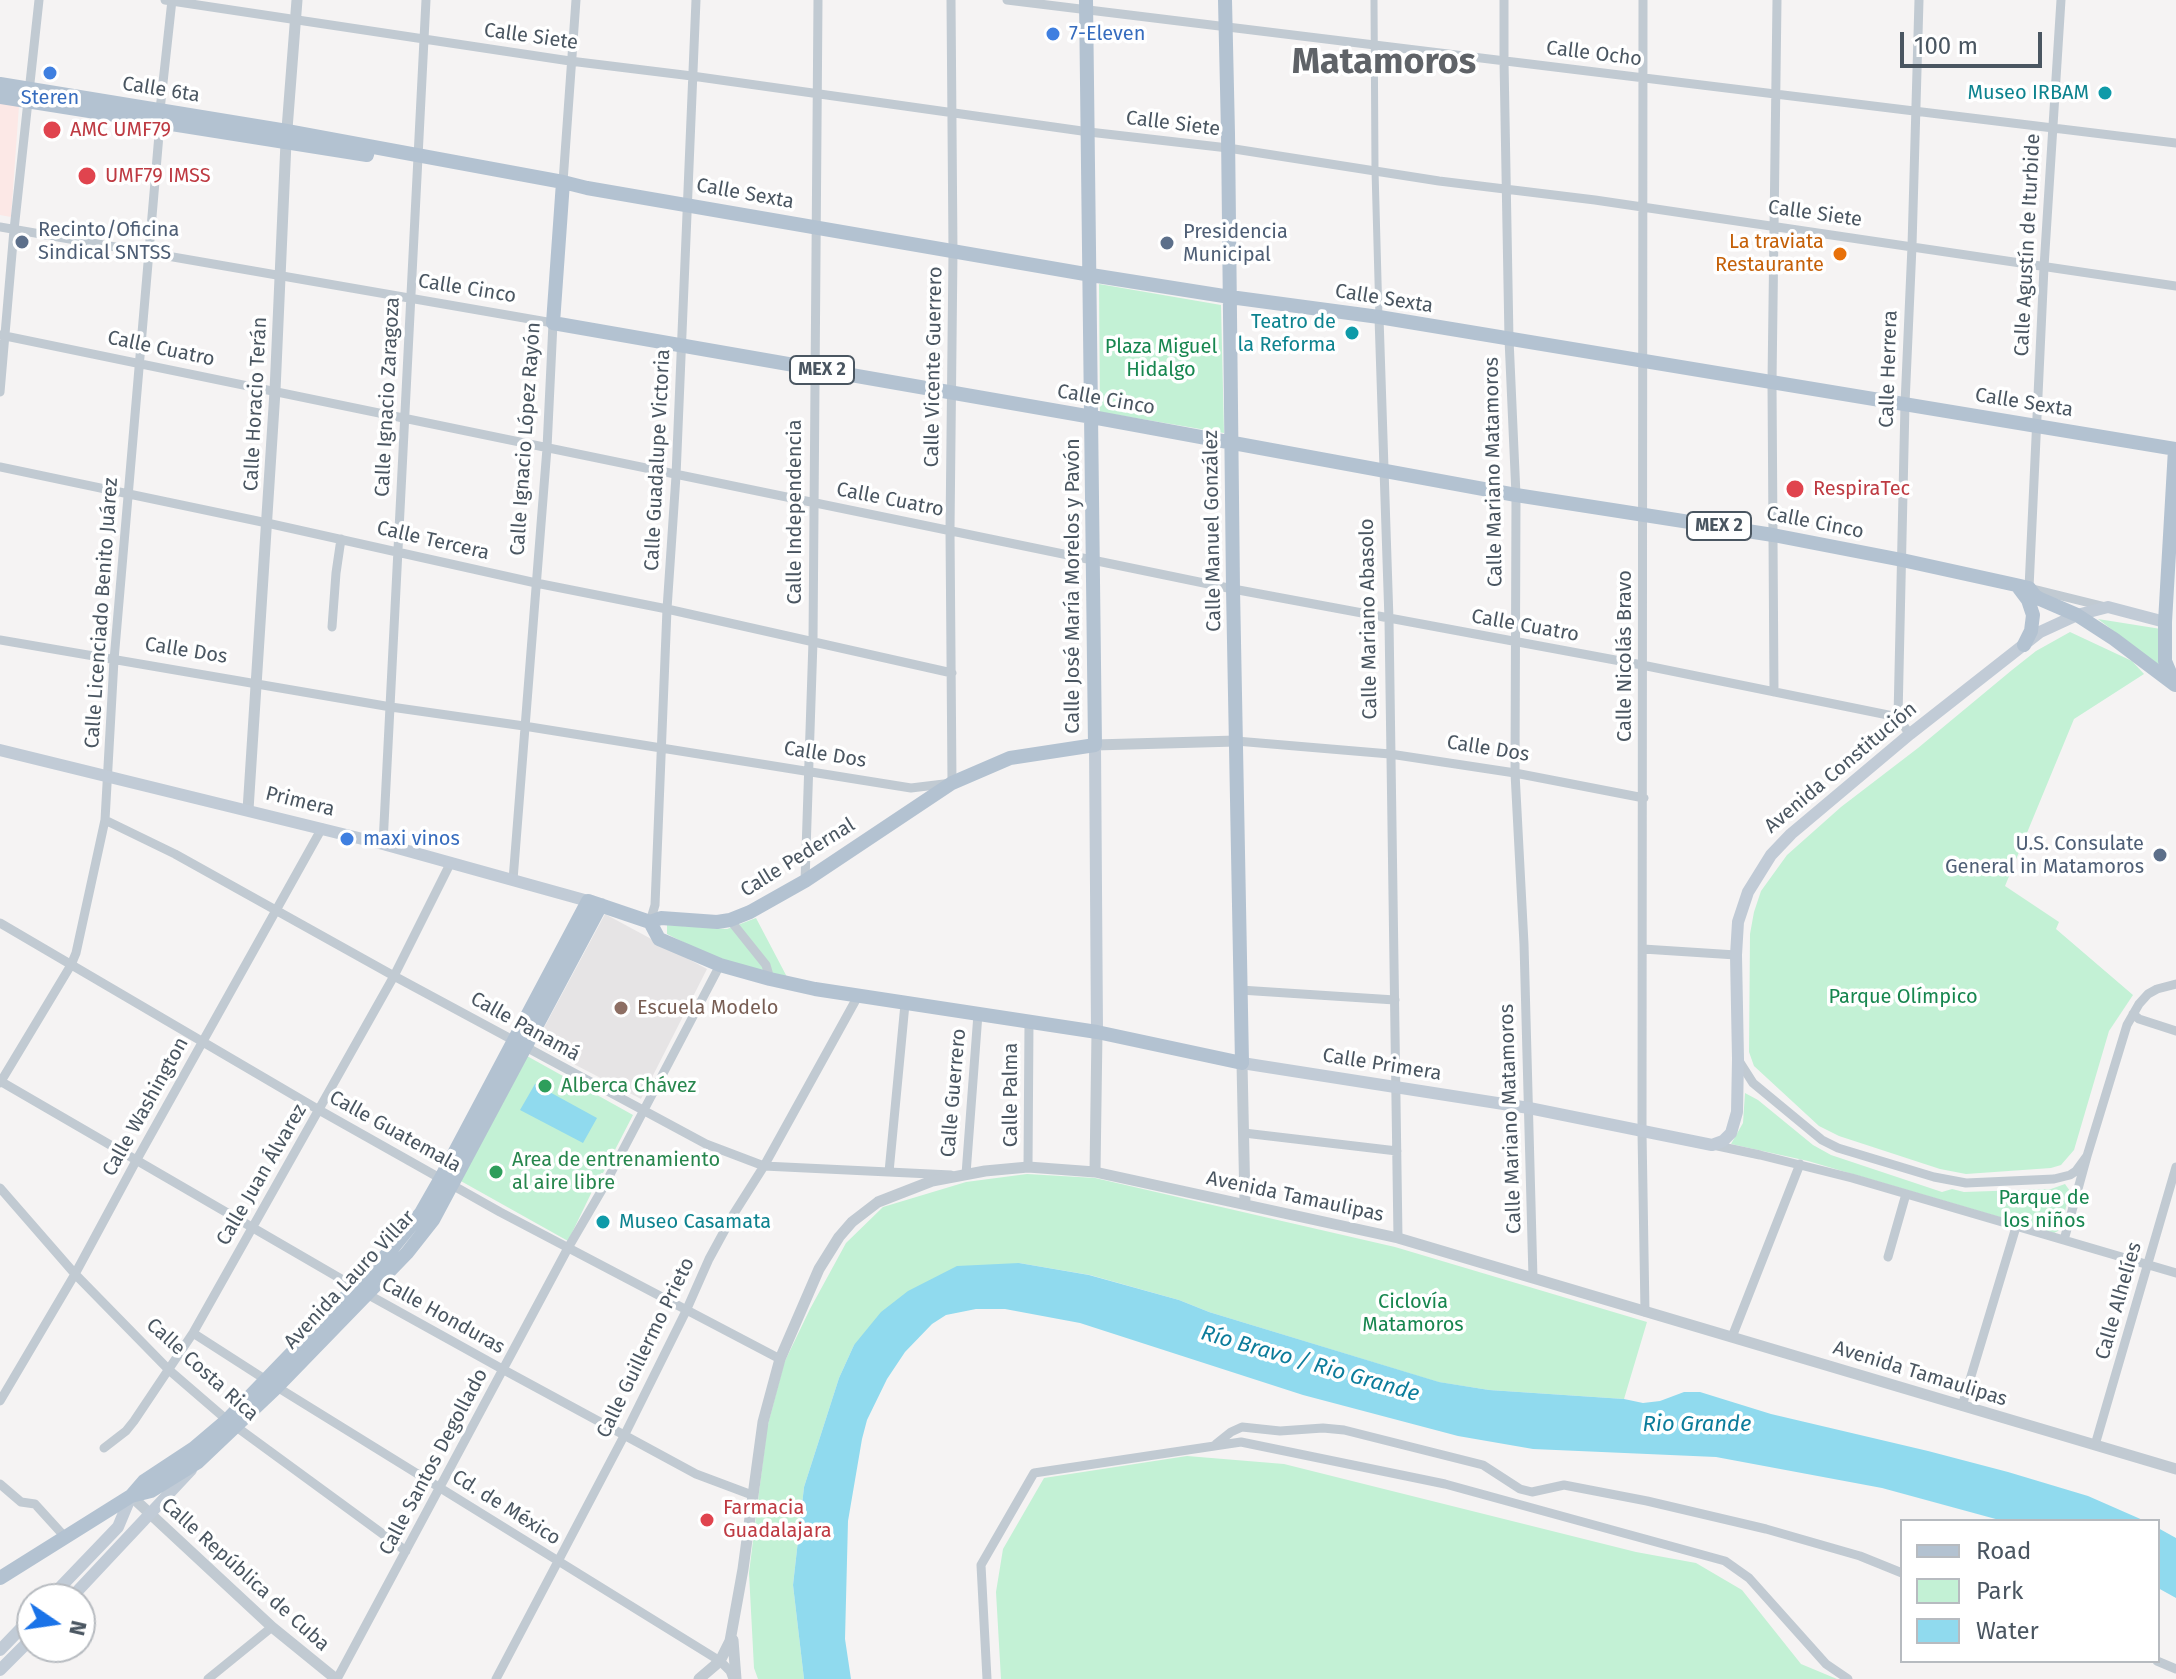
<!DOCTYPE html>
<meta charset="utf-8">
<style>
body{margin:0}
#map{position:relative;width:2176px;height:1679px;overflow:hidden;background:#f5f3f3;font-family:"Fira Sans",sans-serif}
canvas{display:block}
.legend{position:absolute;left:1900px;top:1519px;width:260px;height:144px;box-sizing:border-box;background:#fff;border:2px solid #b7bbc0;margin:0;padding:10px 14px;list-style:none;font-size:24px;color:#4a5661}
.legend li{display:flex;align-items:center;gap:16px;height:40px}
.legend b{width:40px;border:2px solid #b7bbc0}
.north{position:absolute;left:16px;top:1583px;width:80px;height:80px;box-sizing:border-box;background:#fff;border:2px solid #b7bbc0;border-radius:50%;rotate:103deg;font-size:22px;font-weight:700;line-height:32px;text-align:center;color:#4a5661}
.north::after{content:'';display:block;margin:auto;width:28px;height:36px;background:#1a73e8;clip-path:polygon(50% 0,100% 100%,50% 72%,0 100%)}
.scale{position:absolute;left:1900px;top:32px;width:142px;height:36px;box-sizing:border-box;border:4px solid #4a5661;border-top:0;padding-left:10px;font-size:24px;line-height:28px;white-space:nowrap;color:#4a5661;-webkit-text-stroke:6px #fff;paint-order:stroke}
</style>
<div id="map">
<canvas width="2176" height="1679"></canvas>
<ul class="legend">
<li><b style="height:10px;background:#b3c2d1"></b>Road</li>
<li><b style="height:22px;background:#c3f1d5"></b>Park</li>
<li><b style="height:22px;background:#90daee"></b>Water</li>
</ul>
<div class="north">N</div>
<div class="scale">100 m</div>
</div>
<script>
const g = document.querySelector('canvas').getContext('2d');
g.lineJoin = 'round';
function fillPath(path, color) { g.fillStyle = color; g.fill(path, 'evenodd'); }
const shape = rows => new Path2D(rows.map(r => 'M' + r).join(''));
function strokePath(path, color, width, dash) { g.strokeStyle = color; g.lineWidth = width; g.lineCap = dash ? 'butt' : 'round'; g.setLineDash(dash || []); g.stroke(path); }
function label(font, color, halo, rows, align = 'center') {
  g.font = font + ' "Fira Sans",sans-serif'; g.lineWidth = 7; g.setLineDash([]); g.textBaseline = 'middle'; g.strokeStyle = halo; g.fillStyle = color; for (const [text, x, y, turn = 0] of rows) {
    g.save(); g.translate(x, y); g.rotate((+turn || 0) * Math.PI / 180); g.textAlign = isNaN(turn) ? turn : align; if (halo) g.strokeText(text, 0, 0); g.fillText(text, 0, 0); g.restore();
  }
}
fillPath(shape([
 [605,914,707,969,641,1099,541,1047,539,1043,539,1037]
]), '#e6e4e5');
fillPath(shape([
 [0,103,19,106,11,217,0,215]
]), '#fce8e6');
fillPath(shape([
 [1099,284,1221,305,1224,433,1100,412],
 [2098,619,2161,629,2163,669],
 [2070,632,2132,661,2144,674,2074,719,2005,886,2059,922,2056,929,2133,995,2109,1031,2074,1150,2061,1165,2051,1168,1966,1174,1940,1169,1839,1136,1819,1126,1754,1066,1749,1052,1750,934,1754,912,1761,891,1787,855,1841,807,1918,748,2012,670,2036,651],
 [756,918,787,977,719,960,667,934,667,925,727,929],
 [527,1056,633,1115,603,1173,601,1173,568,1241,459,1180],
 [1745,1093,1758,1100,1813,1145,1831,1155,1942,1192,1952,1189,1964,1192,2051,1189,2065,1184,2070,1191,2062,1223,2058,1231,2054,1233,1808,1161,1731,1144,1743,1123],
 [1027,1174,1095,1178,1395,1247,1647,1322,1624,1399,1489,1390,1438,1382,1209,1312,1179,1300,1090,1275,1019,1263,854,1345,839,1378,804,1487,793,1585,804,1679,758,1679,754,1668,749,1573,767,1428,784,1363,810,1309,846,1243,883,1207,966,1182],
 [1187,1456,1284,1464,1636,1552,1696,1563,1742,1590,1801,1664,1837,1679,1001,1679,996,1592,1003,1549,1044,1478]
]), '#c3f1d5');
fillPath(shape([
 [535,1084,597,1118,583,1143,520,1110],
 [1019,1263,1089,1275,1179,1300,1209,1312,1439,1382,1489,1390,1624,1399,1643,1403,1660,1401,1684,1392,1700,1392,1771,1414,1928,1451,2008,1472,2088,1496,2145,1521,2003,1521,1882,1488,1716,1457,1533,1449,1458,1436,1303,1395,1080,1323,1005,1309,976,1309,946,1315,932,1324,905,1352,887,1379,867,1420,862,1439,848,1521,845,1639,851,1679,804,1679,793,1585,804,1487,839,1378,854,1345,881,1312,908,1291,957,1266],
 [2158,1528,2176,1538,2176,1598,2158,1588]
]), '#90daee');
strokePath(shape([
 [1374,0,1375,170,1379,317]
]), '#c1cad2', 7);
strokePath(shape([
 [165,0,570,61,692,76,1089,132,1228,148,1439,181,1595,200,2176,286],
 [1007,0,2176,143],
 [1504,0,1504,61,1509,339,1516,495,1515,773,1524,944,1533,1278],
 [1643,0,1642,1132,1645,1312],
 [2061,0,2044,267,2029,588,2106,607],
 [160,110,172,0],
 [563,182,576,0],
 [0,227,553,323,547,448,513,880],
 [1379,317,1389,620,1398,1238],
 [0,335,1233,589,1642,665,1898,717],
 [0,392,14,230,39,0],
 [0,467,267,523,536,583,667,609,952,673],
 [332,627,336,573,341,539],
 [0,640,391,707,524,726,911,788,952,783,950,530,953,251,951,0],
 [1774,692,1772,382,1777,0],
 [1910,735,1898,717,1905,404,1912,246,1919,0],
 [1236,741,1390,754,1515,773,1644,798],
 [105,820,175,854,394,976,706,1144,764,1166,951,1175],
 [383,844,426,0],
 [805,881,813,641,818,0],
 [730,920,766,965,770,979],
 [650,922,655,905,667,609,676,476,696,0],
 [0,923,319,1110,500,1212,780,1359],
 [1643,949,1736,955],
 [1240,990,1395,1000],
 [2133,1014,2139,1019,2176,1031],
 [1739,1061,1753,1083,1822,1140,1838,1148,1934,1177,1966,1183,2054,1179,2070,1175,2076,1171,2087,1156],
 [0,1081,367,1294,504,1370,696,1474,752,1495],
 [0,1083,71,965,76,953,105,820,114,660,160,123],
 [1244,1133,1397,1151],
 [1713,1145,1760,1155,1852,1178,2176,1273],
 [1028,1167,1029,1022],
 [889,1172,905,1004],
 [966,1174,978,1014],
 [0,1188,75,1274,169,1370,227,1420,406,1551],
 [2064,1240,2087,1156,2127,1025,2139,1004,2148,994,2157,989,2176,984],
 [1888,1257,1906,1194],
 [193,1333,277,1387,720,1661,730,1671,733,1679],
 [1732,1337,1800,1164],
 [0,1401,75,1274,136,1161,322,828],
 [1962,1406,2016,1227],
 [1216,1444,1231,1432,1242,1427,1280,1431,1323,1428,1344,1430,1483,1465,1520,1489,1532,1492,1564,1485,1647,1501,1766,1529,1860,1556,1902,1573],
 [2095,1445,2176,1167],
 [104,1448,126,1431,134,1421,193,1333,394,976,451,862],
 [0,1484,21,1502,35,1504,65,1537],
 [2157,1661,2176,1669],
 [208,1679,272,1627],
 [337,1679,568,1248,603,1188,720,965],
 [496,1679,624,1436,686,1311,709,1259,733,1215,764,1166,858,996],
 [987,1679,981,1565,1034,1473,1241,1442,1445,1484,1725,1561,1749,1578,1826,1664,1848,1679]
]), '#c1cad2', 9);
strokePath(shape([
 [1095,745,1236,741],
 [248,810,275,391,286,142,297,0],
 [1242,1063,1245,1204],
 [1095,1172,1097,1032],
 [131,1496,272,1627,336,1679],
 [733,1640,736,1679],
 [699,1679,720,1661,730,1641,743,1569,763,1422,780,1359,819,1269,839,1237,852,1222,878,1202,932,1181,985,1171,1028,1167,1095,1172,1398,1238,2176,1469]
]), '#c1cad2', 11);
strokePath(shape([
 [1095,745,1097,1032],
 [0,750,383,844,588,901],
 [1242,1063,1529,1108,1712,1145,1723,1141,1731,1133,1737,1112,1738,1059,1736,955,1738,922,1748,892,1771,855,1791,834,1910,734,2040,632,2077,615,2108,607,2165,622],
 [49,1599,118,1527,131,1496],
 [70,1599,191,1470],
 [0,1650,32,1617],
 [0,1670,32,1638]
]), '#c1cbd6', 12);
strokePath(shape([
 [0,84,287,131,563,182,587,188,1091,275,1230,297,1379,317,2176,449],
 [0,97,367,155],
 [563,182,553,323,1092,417,1516,495,1773,535,1902,560,2016,585,2029,588,2035,596,2040,599,2077,615,2114,639,2175,685],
 [2019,588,2028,600,2033,615,2031,631,2024,645],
 [2174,682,2165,661,2165,622,2175,449],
 [650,922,661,918,717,922,730,920,750,912,805,881,952,783,1010,758,1095,745,1086,0],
 [131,1496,151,1491,198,1462,277,1387,407,1253,433,1220,601,905],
 [0,1578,131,1496,144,1481,194,1448,227,1420,390,1251,421,1213,441,1178,588,901,650,922,659,939,720,965,770,979,815,989,1097,1032,1242,1063,1233,589,1228,133,1225,0]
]), '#b3c2d1', 14);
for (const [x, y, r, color] of [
 [1053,34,8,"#3f7fe0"],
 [50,73,8,"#3f7fe0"],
 [2105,93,8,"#0f9aa8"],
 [52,130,10,"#e0444e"],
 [87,176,10,"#e0444e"],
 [22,242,8,"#5c6f8a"],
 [1167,243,8,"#5c6f8a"],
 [1840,254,8,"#e8710a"],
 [1352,333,8,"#0f9aa8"],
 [1795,489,10,"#e0444e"],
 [347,839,8,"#3f7fe0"],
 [2160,855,8,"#5c6f8a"],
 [621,1008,8,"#8d6e63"],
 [545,1086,8,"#2e9e5b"],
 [496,1172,8,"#2e9e5b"],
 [603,1222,8,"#0f9aa8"],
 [707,1520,8,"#e0444e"]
]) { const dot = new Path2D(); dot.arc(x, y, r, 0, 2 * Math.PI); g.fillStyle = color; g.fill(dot); strokePath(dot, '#fff', 3); }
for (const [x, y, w] of [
 [822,370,64],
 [1719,526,64]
]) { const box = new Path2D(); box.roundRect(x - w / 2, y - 14, w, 28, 6); g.fillStyle = '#fff'; g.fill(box); strokePath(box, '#4a5661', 2); }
label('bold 18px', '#4a5661', null, [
 ["MEX 2",822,370],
 ["MEX 2",1719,526]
]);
label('20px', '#366cbe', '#fff', [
 ["7-Eleven",1069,34],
 ["Steren",50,98,"center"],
 ["maxi vinos",363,839]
], 'left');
label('20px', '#4a5661', '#fff', [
 ["Calle Siete",531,37,8],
 ["Calle Ocho",1594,54,7],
 ["Calle 6ta",161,90,9],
 ["Calle Siete",1173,124,7],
 ["Calle Sexta",745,194,10],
 ["Calle Siete",1815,214,8],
 ["Calle Agustín de Iturbide",2028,245,-87],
 ["Calle Cinco",467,289,9],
 ["Calle Sexta",1384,299,9],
 ["Calle Cuatro",161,349,12],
 ["Calle Vicente Guerrero",934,367,-89],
 ["Calle Herrera",1889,369,-88],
 ["Calle Ignacio Zaragoza",388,397,-87],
 ["Calle Cinco",1106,400,10],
 ["Calle Sexta",2024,403,9],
 ["Calle Horacio Terán",256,404,-87],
 ["Calle Ignacio López Rayón",526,439,-86],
 ["Calle Guadalupe Victoria",658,460,-87],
 ["Calle Mariano Matamoros",1494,472,-91],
 ["Calle Cuatro",890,500,11],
 ["Calle Independencia",795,512,-90],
 ["Calle Cinco",1815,523,11],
 ["Calle Manuel González",1213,531,-91],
 ["Calle Tercera",433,541,13],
 ["Calle José María Morelos y Pavón",1073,586,-90],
 ["Calle Licenciado Benito Juárez",102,613,-86],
 ["Calle Mariano Abasolo",1369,619,-91],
 ["Calle Cuatro",1525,626,10],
 ["Calle Dos",186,651,9],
 ["Calle Nicolás Bravo",1625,656,-90],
 ["Calle Dos",1488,749,9],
 ["Calle Dos",825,755,9],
 ["Avenida Constitución",1841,768,-40],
 ["Primera",300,802,14],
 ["Calle Pedernal",798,858,-32],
 ["Calle Panamá",525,1027,29],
 ["Calle Primera",1382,1065,9],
 ["Calle Guerrero",954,1093,-85],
 ["Calle Palma",1011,1095,-90],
 ["Calle Washington",146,1107,-61],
 ["Calle Mariano Matamoros",1511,1119,-92],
 ["Calle Guatemala",395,1132,29],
 ["Calle Juan Álvarez",262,1175,-60],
 ["Avenida Tamaulipas",1295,1197,12],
 ["Avenida Lauro Villar",350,1280,-47],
 ["Calle Alhelíes",2119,1301,-74],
 ["Calle Honduras",443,1316,29],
 ["Calle Guillermo Prieto",646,1348,-64],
 ["Calle Costa Rica",202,1370,42],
 ["Avenida Tamaulipas",1920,1374,17],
 ["Calle Santos Degollado",434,1462,-62],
 ["Cd. de México",506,1508,32],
 ["Calle República de Cuba",245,1575,42]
]);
label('20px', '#0d838f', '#fff', [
 ["Museo IRBAM",2089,93],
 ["Teatro de",1336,322],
 ["la Reforma",1336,345],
 ["Museo Casamata",619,1222,"left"]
], 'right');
label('20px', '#be3a42', '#fff', [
 ["AMC UMF79",70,130],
 ["UMF79 IMSS",105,176],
 ["RespiraTec",1813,489],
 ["Farmacia",723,1508],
 ["Guadalajara",723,1531]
], 'left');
label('20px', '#4e5e75', '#fff', [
 ["Recinto/Oficina",38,230],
 ["Sindical SNTSS",38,253],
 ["Presidencia",1183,232],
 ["Municipal",1183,255],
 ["U.S. Consulate",2144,844,"right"],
 ["General in Matamoros",2144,867,"right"]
], 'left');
label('20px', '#c56008', '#fff', [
 ["La traviata",1824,242],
 ["Restaurante",1824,265]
], 'right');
label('20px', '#17864f', '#fff', [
 ["Plaza Miguel",1161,347],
 ["Hidalgo",1161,370],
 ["Parque Olímpico",1903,997],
 ["Parque de",2044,1198],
 ["los niños",2044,1221],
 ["Ciclovía",1413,1302],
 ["Matamoros",1413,1325]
]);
label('20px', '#785e54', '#fff', [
 ["Escuela Modelo",637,1008]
], 'left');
label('20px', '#27864d', '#fff', [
 ["Alberca Chávez",561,1086],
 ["Area de entrenamiento",512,1160],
 ["al aire libre",512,1183]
], 'left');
label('italic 22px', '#0c7c9b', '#fff', [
 ["Río Bravo / Rio Grande",1310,1364,16],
 ["Rio Grande",1697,1425]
]);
label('bold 36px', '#5f6368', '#fff', [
 ["Matamoros",1384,63]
]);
</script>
